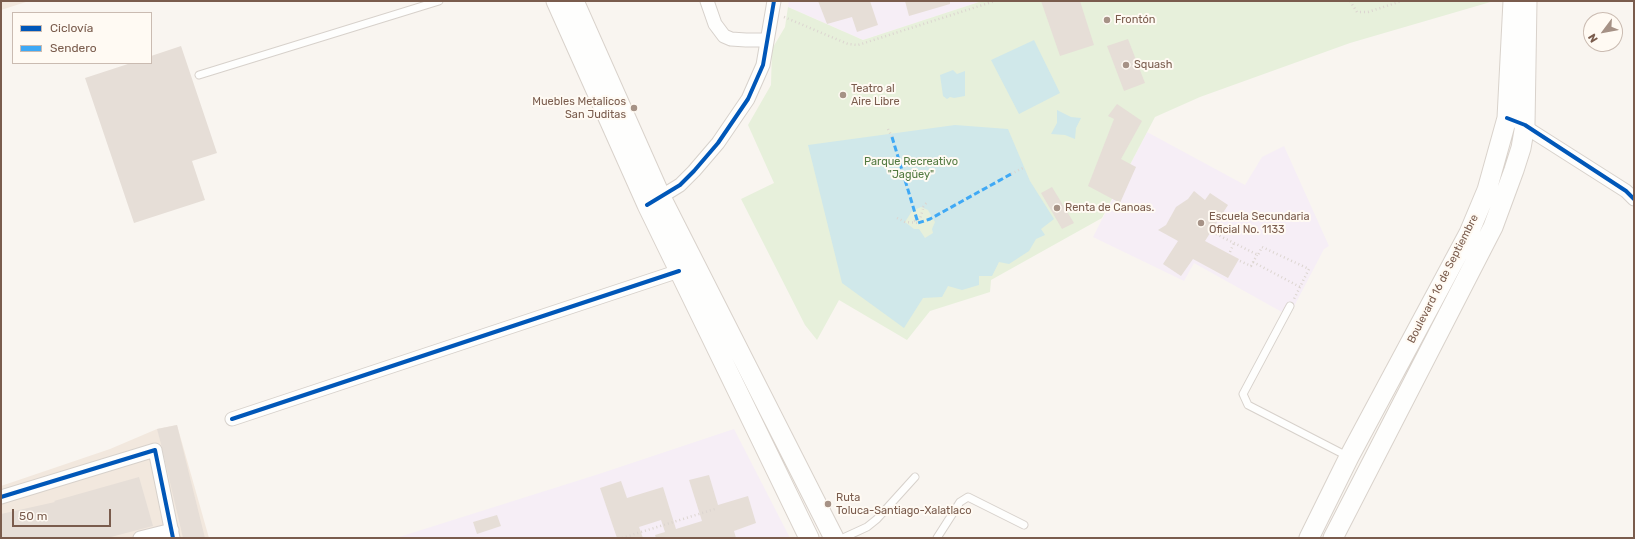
<!DOCTYPE html>
<meta charset="utf-8">
<style>
body{margin:0}
#map{position:relative;width:1635px;height:539px;overflow:hidden;background:#f9f5f0;font-family:Rubik,sans-serif}
canvas{display:block}
.frame{position:absolute;inset:0;border:2px solid #7a5c4d;pointer-events:none}
.legend{position:absolute;left:12px;top:12px;width:140px;height:52px;box-sizing:border-box;background:#fffaf3;border:1px solid #cabbb1;margin:0;padding:5px 7px;list-style:none;font-size:12px;color:#7a5c4d}
.legend li{display:flex;align-items:center;gap:8px;height:20px}
.legend b{width:20px;border:1px solid #cabbb1}
.north{position:absolute;left:1583px;top:12px;width:40px;height:40px;box-sizing:border-box;background:#fffaf3;border:1px solid #cabbb1;border-radius:50%;rotate:238deg;font-size:11px;font-weight:700;line-height:16px;text-align:center;color:#7a5c4d}
.north::after{content:'';display:block;margin:auto;width:14px;height:18px;background:#a69286;clip-path:polygon(50% 0,100% 100%,50% 72%,0 100%)}
.scale{position:absolute;left:12px;top:509px;width:99px;height:18px;box-sizing:border-box;border:2px solid #7a5c4d;border-top:0;padding-left:5px;font-size:12px;line-height:14px;white-space:nowrap;color:#7a5c4d;-webkit-text-stroke:3px #fffaf3;paint-order:stroke}
</style>
<div id="map">
<canvas width="1635" height="539"></canvas>
<div class="frame"></div>
<ul class="legend">
<li><b style="height:5px;background:#0057b8"></b>Ciclovía</li>
<li><b style="height:5px;background:#3fa9f5"></b>Sendero</li>
</ul>
<div class="north">N</div>
<div class="scale">50 m</div>
</div>
<script>
const g = document.querySelector('canvas').getContext('2d');
g.lineJoin = 'round';
function fillPath(path, color) { g.fillStyle = color; g.fill(path, 'evenodd'); }
const shape = rows => new Path2D(rows.map(r => 'M' + r).join(''));
function strokePath(path, color, width, dash) { g.strokeStyle = color; g.lineWidth = width; g.lineCap = dash ? 'butt' : 'round'; g.setLineDash(dash || []); g.stroke(path); }
function label(font, color, halo, rows, align = 'center') {
  g.font = font + ' Rubik,sans-serif'; g.lineWidth = 4; g.setLineDash([]); g.textBaseline = 'middle'; g.strokeStyle = halo; g.fillStyle = color; for (const [text, x, y, turn = 0] of rows) {
    g.save(); g.translate(x, y); g.rotate((+turn || 0) * Math.PI / 180); g.textAlign = isNaN(turn) ? turn : align; if (halo) g.strokeText(text, 0, 0); g.fillText(text, 0, 0); g.restore();
  }
}
fillPath(shape([
 [1,1,29,1,1,10],
 [177,425,209,538,1,538,1,486,110,449,157,429]
]), '#f2e8de');
fillPath(shape([
 [789,1,982,1,863,40,788,7],
 [1147,132,1245,185,1262,157,1284,146,1329,246,1324,249,1289,316,1194,263,1184,281,1093,237],
 [734,429,790,538,396,538,602,473]
]), '#f6eef6');
fillPath(shape([
 [982,1,1494,1,1350,43,1200,97,1155,117,1102,218,991,280,990,292,930,311,907,340,839,300,817,340,805,325,741,199,774,183,748,125,771,85,772,49,785,27,788,7,863,40]
]), '#e7f0db');
fillPath(shape([
 [1034,40,1060,93,1019,114,991,60],
 [953,70,957,74,965,71,965,96,954,98,950,97,947,99,943,96,940,75],
 [1057,110,1071,117,1081,118,1076,128,1075,139,1065,135,1051,134,1057,123],
 [955,125,1008,129,1030,181,1054,219,1041,229,1045,235,1036,239,1029,251,1009,264,999,262,992,276,979,276,979,285,962,290,948,286,942,297,923,298,904,328,842,283,808,145],
 [921,207,928,210,935,222,932,229,933,233,925,238,919,229,914,229,905,222,912,211]
]), '#d0e8ea');
fillPath(shape([
 [818,1,870,1,878,25,857,32,852,17,827,24],
 [905,1,950,1,950,4,909,16],
 [1041,1,1080,1,1094,45,1060,56],
 [1128,39,1145,83,1124,91,1107,46],
 [181,46,217,153,192,161,205,200,134,223,85,78,131,63,151,63,151,56],
 [1117,104,1142,121,1121,159,1136,167,1120,203,1088,186,1114,119,1108,116],
 [1052,187,1074,223,1062,229,1041,193],
 [1194,191,1205,200,1210,193,1228,205,1205,241,1239,259,1228,278,1193,259,1181,276,1163,264,1178,241,1158,230,1166,225,1176,207,1188,199],
 [177,425,205,538,183,538,161,444,157,429],
 [709,475,718,505,748,496,756,523,734,531,736,538,656,538,655,535,665,532,661,520,639,527,643,538,617,538,600,488,621,481,627,498,663,487,676,529,702,521,689,480],
 [139,477,153,526,107,538,1,538,1,514,55,502,54,501],
 [497,515,501,526,477,534,473,522]
]), '#e6ded7');
const service = shape([
 [199,75,439,1],
 [1290,306,1243,394,1248,405,1349,457],
 [843,538,867,527,877,519,915,477],
 [937,538,960,502,968,497,1024,525]
]);
const minor = shape([
 [707,1,715,24,724,36,731,39,746,40,767,40],
 [1519,123,1626,191,1634,199],
 [654,201,680,185,694,171,718,143,748,99,763,65,774,1],
 [232,419,679,271],
 [1,497,155,450,173,538],
 [140,538,172,530]
]);
const secondary = shape([
 [556,1,647,205,809,538],
 [574,1,661,197,834,538],
 [1309,538,1349,457,1469,233,1487,190,1507,118,1513,1],
 [1333,538,1493,227,1514,170,1521,148,1525,125,1527,1]
]);
strokePath(service, '#d7d1cb', 9);
strokePath(minor, '#d7d1cb', 15);
strokePath(secondary, '#d9d2cb', 21);
strokePath(shape([
 [1350,1,1357,12,1368,12,1402,1],
 [784,17,848,44,858,45,995,1],
 [888,129,892,137],
 [1011,174,1025,167],
 [923,207,928,201],
 [897,218,905,222,918,223],
 [914,221,920,219,923,209],
 [1216,234,1258,255,1262,247,1309,269,1294,299],
 [1230,252,1234,243],
 [1240,261,1251,266,1257,255],
 [1253,262,1300,287],
 [622,538,715,509]
]), '#dcd5d0', 2.5, [1, 3]);
strokePath(service, '#fefefd', 7);
strokePath(minor, '#fefefd', 13);
strokePath(secondary, '#fefefd', 19);
strokePath(shape([
 [892,137,918,223,930,219,1011,174]
]), '#3fa9f5', 3, [6, 3]);
strokePath(shape([
 [1507,118,1525,125,1626,191,1634,199],
 [647,205,680,185,694,171,718,143,748,99,763,65,774,1],
 [232,419,679,271],
 [1,497,155,450,173,538]
]), '#0057b8', 4);
for (const [x, y, r, color] of [
 [1107,20,4,"#a69286"],
 [1126,65,4,"#a69286"],
 [843,95,4,"#a69286"],
 [634,108,4,"#a69286"],
 [1057,208,4,"#a69286"],
 [1201,223,4,"#a69286"],
 [828,504,4,"#a69286"]
]) { const dot = new Path2D(); dot.arc(x, y, r, 0, 2 * Math.PI); g.fillStyle = color; g.fill(dot); strokePath(dot, '#fffaf3', 1.5); }
label('11px', '#7a5c4d', '#fffaf3', [
 ["Frontón",1115,20],
 ["Squash",1134,65],
 ["Teatro al",851,89],
 ["Aire Libre",851,102],
 ["Muebles Metalicos",626,102,"right"],
 ["San Juditas",626,115,"right"],
 ["Renta de Canoas.",1065,208],
 ["Escuela Secundaria",1209,217],
 ["Oficial No. 1133",1209,230],
 ["Ruta",836,498],
 ["Toluca-Santiago-Xalatlaco",836,511]
], 'left');
label('11px', '#537a41', '#fffaf3', [
 ["Parque Recreativo",911,162],
 ["\"Jagüey\"",911,175]
]);
label('11px', '#7a5c4d', '#fffaf3', [
 ["Boulevard 16 de Septiembre",1443,279,-63]
]);
</script>
